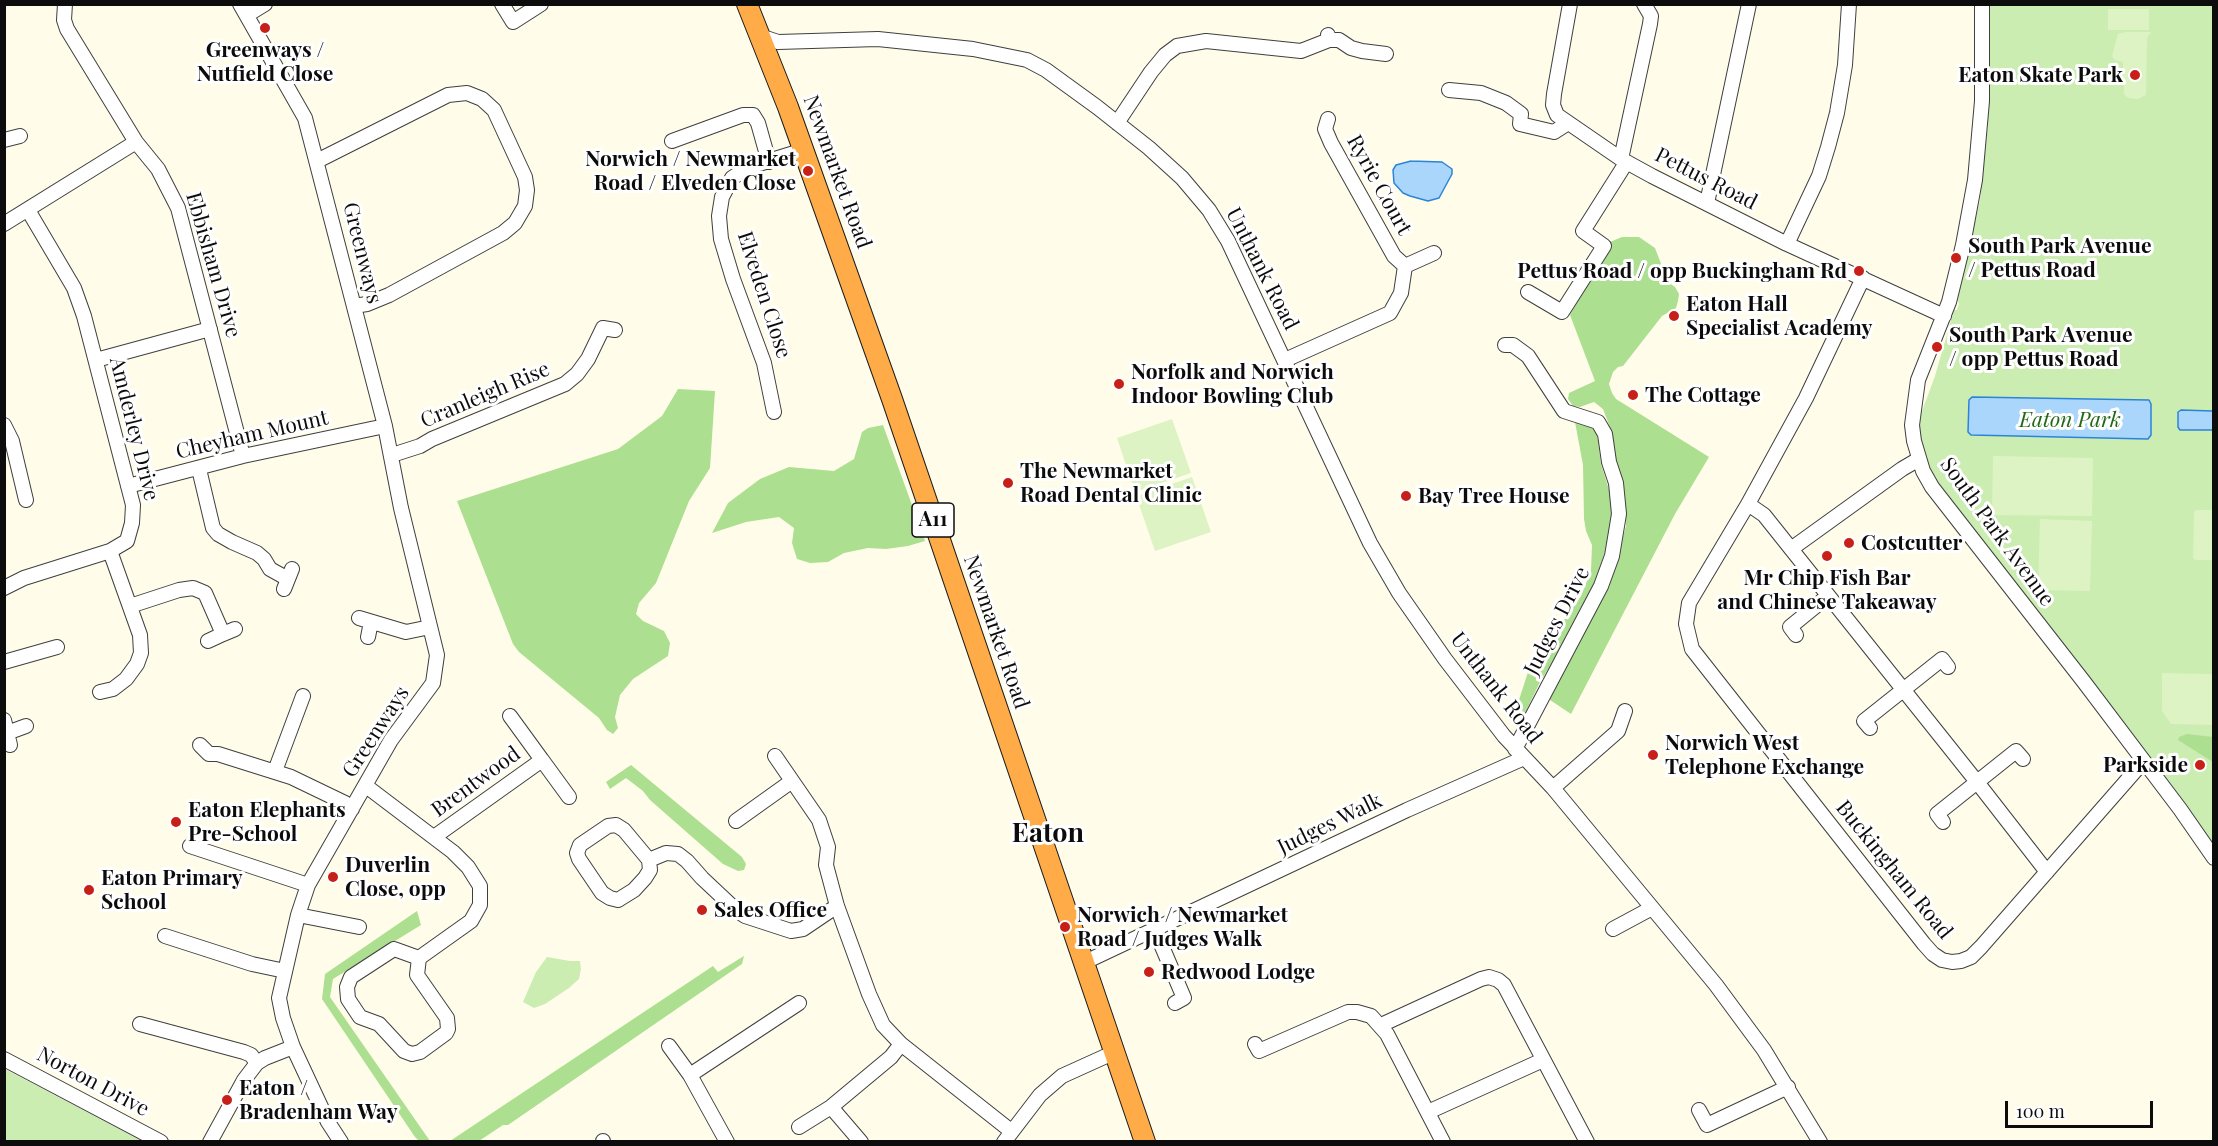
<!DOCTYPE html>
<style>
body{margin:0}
#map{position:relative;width:2218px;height:1146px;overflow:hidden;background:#fffdea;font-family:"Playfair Display",serif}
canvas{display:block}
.frame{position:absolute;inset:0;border:6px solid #0c0c0c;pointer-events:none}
.scale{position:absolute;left:2005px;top:1101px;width:148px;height:27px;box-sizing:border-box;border:3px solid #0c0c0c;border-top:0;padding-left:8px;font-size:18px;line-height:21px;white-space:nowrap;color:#0c0c0c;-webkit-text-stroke:4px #fff;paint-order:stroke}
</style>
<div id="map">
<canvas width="2218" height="1146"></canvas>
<div class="frame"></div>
<div class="scale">100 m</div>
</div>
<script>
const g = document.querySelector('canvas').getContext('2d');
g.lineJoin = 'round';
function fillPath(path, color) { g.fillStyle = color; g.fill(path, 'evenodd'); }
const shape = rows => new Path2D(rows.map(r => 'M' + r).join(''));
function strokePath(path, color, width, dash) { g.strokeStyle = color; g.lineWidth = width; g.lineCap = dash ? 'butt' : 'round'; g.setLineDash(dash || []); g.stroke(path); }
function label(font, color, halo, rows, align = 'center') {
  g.font = font + ' "Playfair Display",serif'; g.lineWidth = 6; g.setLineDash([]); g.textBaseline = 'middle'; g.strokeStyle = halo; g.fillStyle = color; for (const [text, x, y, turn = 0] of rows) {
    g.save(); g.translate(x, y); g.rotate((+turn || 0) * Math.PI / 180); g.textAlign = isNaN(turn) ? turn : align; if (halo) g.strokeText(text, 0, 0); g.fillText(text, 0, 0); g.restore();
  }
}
fillPath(shape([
 [1988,5,2213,5,2213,845,2121,723,2073,655,1939,486,1923,453,1918,422,1935,376,1954,310,1957,310,1959,304,1957,299,1980,200,1988,124,1989,49],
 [547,957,570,961,580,961,581,969,579,979,569,988,545,1004,534,1008,523,1002,536,972],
 [4,1069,5,1069,142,1141,5,1141]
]), '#cbedb1');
fillPath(shape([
 [1622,237,1639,237,1655,248,1668,282,1675,287,1679,294,1678,301,1676,308,1662,316,1623,366,1618,367,1613,372,1609,384,1612,393,1616,399,1709,457,1675,514,1571,714,1547,698,1579,642,1609,585,1626,526,1622,486,1613,461,1611,430,1603,409,1594,402,1580,407,1573,406,1568,399,1569,393,1595,381,1570,315,1610,242],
 [678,389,715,391,710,468,689,501,656,583,639,603,636,614,643,621,664,631,670,643,668,656,633,679,620,695,615,717,618,728,613,734,607,730,599,718,519,652,513,644,457,501,618,449,662,416],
 [1575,422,1591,426,1597,434,1601,464,1610,493,1613,510,1607,546,1590,595,1576,623,1539,684,1524,715,1521,719,1517,718,1518,703,1529,669,1581,596,1591,571,1592,545,1586,531,1584,519,1583,465],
 [883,425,925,541,908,546,886,549,868,548,844,553,828,562,810,563,797,559,792,543,794,528,779,517,746,522,712,533,728,503,760,479,789,467,834,471,854,459,862,432,868,428],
 [2187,734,2213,737,2213,762,2178,740,2179,737],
 [631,765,742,857,746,864,744,870,738,871,723,864,650,800,643,791,626,778,610,789,606,782],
 [417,911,421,925,333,979,330,997,430,1141,419,1141,415,1137,322,999,325,974],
 [744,956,742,964,508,1125,503,1125,479,1141,450,1141,713,966,718,972]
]), '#acdf8f');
fillPath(shape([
 [2108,9,2149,9,2149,30,2108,30],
 [2125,32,2151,32,2147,38,2146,95,2138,99,2128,98,2124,94,2123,62,2115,60,2112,56,2118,34],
 [1172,419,1191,473,1135,492,1117,438],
 [1993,456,2093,458,2092,516,1992,515],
 [1192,477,1211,532,1155,551,1136,496],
 [2196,510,2213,510,2213,560,2195,560,2193,558,2194,512],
 [2040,519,2092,521,2090,591,2038,590],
 [2162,673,2213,674,2213,725,2171,724,2162,711]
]), '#def3c3');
const water = shape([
 [1411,161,1442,162,1452,169,1452,174,1439,198,1428,201,1410,196,1403,193,1394,183,1393,170,1396,165,1411,161],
 [1972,397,2149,400,2151,404,2151,435,2148,439,1971,435,1968,432,1969,400,1972,397],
 [2181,410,2213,411,2213,430,2180,430,2178,427,2178,412,2181,410]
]);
fillPath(water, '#aad6fb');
strokePath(water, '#2b84d8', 1.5);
const minor = shape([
 [65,4,64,20,67,29,136,142,158,169,178,208,243,456],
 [240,4,305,118,385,426,401,508,437,655,433,683,391,740,308,885,298,915,279,998,283,1018,293,1047,328,1122,341,1142],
 [502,4,513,22,541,4],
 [1570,4,1554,94,1553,105,1557,115,1621,159,1652,176,1787,244,1944,316],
 [1982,4,1982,101,1975,180,1963,245,1949,302,1918,380,1912,425,1914,441,1923,471,1932,487,2084,682,2180,809,2214,858],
 [247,15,265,4],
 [760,36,778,42,878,39,973,49,1027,60,1046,70,1097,107,1149,148,1182,178,1209,210,1228,241,1370,543,1399,593,1445,659,1504,736,1553,788,1716,985,1764,1050,1820,1142],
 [1329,40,1339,40,1351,48,1362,51,1386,54],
 [1449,90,1481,93,1506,103,1521,114,1520,124,1554,132,1568,123],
 [1328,119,1325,129,1331,143,1394,256,1405,266],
 [1117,123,1151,72,1165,55,1177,46,1206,41,1301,51,1329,40,1328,35],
 [4,140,20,136],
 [672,141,743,115,753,115,758,123,769,162],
 [1621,159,1650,24,1651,16,1644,4],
 [317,161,448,95,467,93,482,99,494,110,525,177,527,190,525,206,515,223,503,233,389,295,367,304,354,306],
 [1707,203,1749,4],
 [4,224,136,142],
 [1787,244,1819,176,1828,147,1837,113,1845,65,1849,4],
 [1863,278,1806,398,1748,504,1689,603,1686,624,1692,649,1924,944,1933,954,1942,960,1952,962,1961,961,1971,957,1981,947,2143,762],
 [1528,292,1562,312,1604,246,1583,231,1626,163],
 [1505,345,1513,345,1528,356,1564,411,1598,422,1605,434,1609,462,1616,483,1619,514,1612,556,1601,586,1515,749],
 [96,360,210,329],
 [1285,360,1390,313,1401,293,1405,266,1434,253],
 [774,412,764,363,733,279,721,239,719,216,722,197,732,178,749,167,804,150],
 [4,425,12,441,26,500],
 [392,455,420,446,432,439,565,384,577,374,588,359,603,328,615,330],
 [199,469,213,528,218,534,232,542,257,553,264,559,270,569,288,579],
 [128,486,243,456,385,426],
 [1748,504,1764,515,1977,782,2047,872],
 [1791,549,1902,469,1919,459],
 [4,588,24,578,110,551,127,541,132,523,133,505,84,316,74,288,28,210],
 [284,589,292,569],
 [130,606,179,590,193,588,205,593,223,634,235,629],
 [359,618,406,632,430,627],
 [1796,635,1790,627,1828,596],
 [368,637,371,622],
 [208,641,223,634],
 [4,662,57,647],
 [100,692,113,689,126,679,137,664,141,653,140,635,110,551],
 [510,716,542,760],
 [4,720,10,745],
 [1870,728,1864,721,1942,659,1948,667],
 [7,733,26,726],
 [200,745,209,754,218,754,291,777,345,803,352,809],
 [775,756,819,820,828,847,826,865,837,906,869,994,883,1025,901,1044,1011,1131],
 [275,771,303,696],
 [366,786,453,852,468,867,480,886,480,905,471,921,419,958],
 [1553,788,1618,731,1625,711],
 [736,821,792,781],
 [1943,822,1937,814,2016,751,2023,759],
 [616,825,624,830,649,860,650,870,645,878,634,890,618,900,610,898,602,893,579,859,577,853,580,845,608,826,616,825],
 [434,837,542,760,569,797],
 [190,846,308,885],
 [649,860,666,853,678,854,687,861,702,878,735,909,745,916,791,931,803,929,837,906],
 [298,915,359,927],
 [1613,929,1652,908],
 [1155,930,1184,998,1175,1003],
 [165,936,252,964,285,971],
 [394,949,419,958,417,975,447,1018,448,1029,446,1033,420,1052,412,1054,404,1051,379,1024,360,1017,348,999,347,987,351,977,394,949],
 [1083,963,1407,810,1524,758],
 [140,1024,244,1052,251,1055,257,1063],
 [1381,1025,1481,979,1489,977,1498,980,1504,985,1587,1142],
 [1255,1044,1259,1051,1348,1012,1357,1012,1371,1016,1387,1034,1443,1142],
 [669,1046,690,1075,727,1142],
 [4,1059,161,1142],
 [690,1075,799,1003],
 [831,1107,861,1142],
 [1699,1110,1707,1125,1788,1087],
 [1428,1112,1543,1060],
 [799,1127,831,1107,891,1057,901,1044],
 [603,1141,603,1142],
 [210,1142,244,1080,257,1063,265,1058,293,1047],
 [1004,1142,1040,1095,1062,1076,1115,1052]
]);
const highway = shape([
 [747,4,788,107,892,399,1145,1142]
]);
strokePath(minor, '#3f3f3f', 16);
strokePath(highway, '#1d1d1d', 22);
strokePath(minor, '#fff', 14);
strokePath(highway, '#ffac48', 20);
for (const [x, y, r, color] of [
 [265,28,6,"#c72019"],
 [2135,75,6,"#c72019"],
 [808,171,6,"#c72019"],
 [1956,258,6,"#c72019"],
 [1859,271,6,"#c72019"],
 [1674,316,6,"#c72019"],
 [1937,347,6,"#c72019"],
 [1119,384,6,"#c72019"],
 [1633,395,6,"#c72019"],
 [1008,483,6,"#c72019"],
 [1406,496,6,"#c72019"],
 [1849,543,6,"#c72019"],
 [1827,556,6,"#c72019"],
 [1653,755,6,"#c72019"],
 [2200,765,6,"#c72019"],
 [176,822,6,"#c72019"],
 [333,877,6,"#c72019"],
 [89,890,6,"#c72019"],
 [702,910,6,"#c72019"],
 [1065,927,6,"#c72019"],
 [1149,972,6,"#c72019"],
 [227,1100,6,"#c72019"]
]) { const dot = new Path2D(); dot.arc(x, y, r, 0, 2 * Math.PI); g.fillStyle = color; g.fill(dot); strokePath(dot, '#fff', 2); }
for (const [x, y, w] of [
 [933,520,42]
]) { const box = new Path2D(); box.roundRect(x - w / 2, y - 17, w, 34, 4.5); g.fillStyle = '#fff'; g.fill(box); strokePath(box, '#0c0c0c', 1.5); }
label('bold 20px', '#0c0c0c', null, [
 ["A11",933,520]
]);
label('bold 21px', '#0c0c0c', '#fff', [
 ["Greenways /",265,50,"center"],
 ["Nutfield Close",265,74,"center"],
 ["Eaton Skate Park",2123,75,"right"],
 ["Norwich / Newmarket",796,159,"right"],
 ["Road / Elveden Close",796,183,"right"],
 ["South Park Avenue",1968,246],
 ["/ Pettus Road",1968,270],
 ["Pettus Road / opp Buckingham Rd",1847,271,"right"],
 ["Eaton Hall",1686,304],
 ["Specialist Academy",1686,328],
 ["South Park Avenue",1949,335],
 ["/ opp Pettus Road",1949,359],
 ["Norfolk and Norwich",1131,372],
 ["Indoor Bowling Club",1131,396],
 ["The Cottage",1645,395],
 ["The Newmarket",1020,471],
 ["Road Dental Clinic",1020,495],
 ["Bay Tree House",1418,496],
 ["Costcutter",1861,543],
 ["Mr Chip Fish Bar",1827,578,"center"],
 ["and Chinese Takeaway",1827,602,"center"],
 ["Norwich West",1665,743],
 ["Telephone Exchange",1665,767],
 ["Parkside",2188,765,"right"],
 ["Eaton Elephants",188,810],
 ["Pre-School",188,834],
 ["Duverlin",345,865],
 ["Close, opp",345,889],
 ["Eaton Primary",101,878],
 ["School",101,902],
 ["Sales Office",714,910],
 ["Norwich / Newmarket",1077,915],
 ["Road / Judges Walk",1077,939],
 ["Redwood Lodge",1161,972],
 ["Eaton /",239,1088],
 ["Bradenham Way",239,1112]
], 'left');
label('21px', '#0c0c0c', '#fff', [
 ["Newmarket Road",837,172,70],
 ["Pettus Road",1706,179,27],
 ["Ryrie Court",1379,185,61],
 ["Greenways",362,253,76],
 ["Ebbisham Drive",213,265,74],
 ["Unthank Road",1262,269,63],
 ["Elveden Close",764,295,72],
 ["Cranleigh Rise",485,395,-23],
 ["Amderley Drive",134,429,76],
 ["Cheyham Mount",252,435,-13],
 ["South Park Avenue",1997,532,54],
 ["Judges Drive",1557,621,-63],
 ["Newmarket Road",996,632,71],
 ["Unthank Road",1496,688,52],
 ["Greenways",376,732,-57],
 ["Brentwood",476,782,-36],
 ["Judges Walk",1330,824,-26],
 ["Buckingham Road",1894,870,51],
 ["Norton Drive",93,1082,28]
]);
label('italic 21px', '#216817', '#fff', [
 ["Eaton Park",2070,420]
]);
label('bold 27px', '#0c0c0c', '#fff', [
 ["Eaton",1048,834]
]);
</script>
